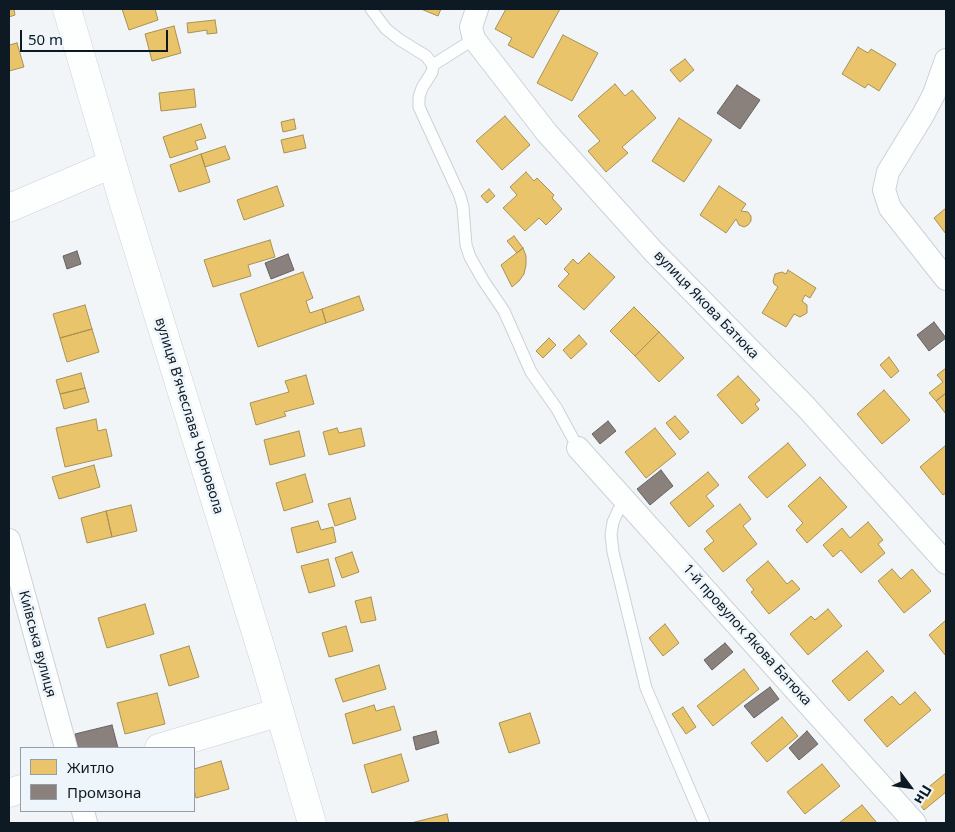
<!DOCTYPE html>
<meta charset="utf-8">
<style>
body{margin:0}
#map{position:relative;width:955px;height:832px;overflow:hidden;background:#f2f5f8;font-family:"Noto Sans",sans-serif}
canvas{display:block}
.frame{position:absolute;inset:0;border:10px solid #0e1a23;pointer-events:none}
.legend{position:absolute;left:20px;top:747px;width:175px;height:65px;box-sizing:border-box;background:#eff6fb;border:1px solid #959ea5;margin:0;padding:6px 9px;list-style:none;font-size:15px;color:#0e1a23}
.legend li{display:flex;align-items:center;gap:10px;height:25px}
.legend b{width:25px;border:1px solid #959ea5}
.north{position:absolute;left:885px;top:762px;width:50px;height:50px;-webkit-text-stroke:4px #eff6fb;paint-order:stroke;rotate:121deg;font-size:14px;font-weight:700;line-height:20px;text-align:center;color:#0e1a23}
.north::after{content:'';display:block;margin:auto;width:18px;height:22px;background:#0e1a23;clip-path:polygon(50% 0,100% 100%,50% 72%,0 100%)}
.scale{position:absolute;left:20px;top:30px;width:148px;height:22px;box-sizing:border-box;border:2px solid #0e1a23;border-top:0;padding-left:6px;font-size:15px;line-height:18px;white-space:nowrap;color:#0e1a23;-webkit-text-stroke:4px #eff6fb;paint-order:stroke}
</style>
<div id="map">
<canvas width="955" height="832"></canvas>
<div class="frame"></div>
<ul class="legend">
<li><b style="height:14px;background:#e9c46a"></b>Житло</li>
<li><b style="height:14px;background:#8a817c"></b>Промзона</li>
</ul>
<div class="north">Пн</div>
<div class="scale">50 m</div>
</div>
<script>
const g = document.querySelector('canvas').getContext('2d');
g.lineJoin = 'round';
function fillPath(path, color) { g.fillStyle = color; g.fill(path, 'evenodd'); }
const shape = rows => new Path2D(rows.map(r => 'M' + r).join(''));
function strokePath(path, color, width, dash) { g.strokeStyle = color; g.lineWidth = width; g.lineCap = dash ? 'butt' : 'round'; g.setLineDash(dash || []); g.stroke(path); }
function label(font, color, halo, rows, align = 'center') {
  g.font = font + ' "Noto Sans",sans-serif'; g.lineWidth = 5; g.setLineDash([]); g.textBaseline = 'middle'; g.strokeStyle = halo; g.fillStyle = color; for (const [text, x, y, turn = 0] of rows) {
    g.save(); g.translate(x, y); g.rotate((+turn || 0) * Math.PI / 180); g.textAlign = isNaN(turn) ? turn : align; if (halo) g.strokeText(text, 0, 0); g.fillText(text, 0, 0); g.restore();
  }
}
const homes = shape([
 [9,9,14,9,15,15,9,17,9,9],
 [122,9,155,9,158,20,129,30,122,9],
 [421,9,441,9,438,16,421,9],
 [506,9,560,9,533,58,508,45,512,38,495,29,506,9],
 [215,20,217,33,207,34,207,30,188,33,187,23,215,20],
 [174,26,181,53,152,61,145,34,174,26],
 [563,35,598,53,572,101,537,83,563,35],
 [17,43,24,67,9,71,9,45,17,43],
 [858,47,868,53,871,49,896,64,879,91,868,84,865,88,842,74,858,47],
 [685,59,694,70,680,82,670,70,685,59],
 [615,84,625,96,632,90,656,118,622,147,628,153,606,172,588,151,600,141,578,116,615,84],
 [194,89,196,107,161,111,159,93,194,89],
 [505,116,530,145,502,170,476,141,505,116],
 [679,118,712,140,684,182,652,161,679,118],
 [294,119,296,129,283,132,281,122,294,119],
 [201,124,206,138,195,141,198,149,170,158,163,137,201,124],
 [303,135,306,148,284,153,281,140,303,135],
 [225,146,230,159,205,167,201,154,225,146],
 [201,154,210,182,179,192,170,165,201,154],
 [526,172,534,181,537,178,554,195,552,198,562,209,546,225,539,218,525,231,503,208,517,195,510,187,526,172],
 [277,186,284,206,244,220,237,200,277,186],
 [719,186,746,204,741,211,748,212,751,216,751,221,748,225,744,227,739,225,736,219,726,233,700,215,719,186],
 [489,189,495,196,487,203,481,196,489,189],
 [946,208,946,234,934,218,946,208],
 [514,236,523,248,517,253,507,241,514,236],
 [270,240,275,257,248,265,251,276,213,287,204,260,270,240],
 [523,248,526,256,526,265,524,274,519,281,512,287,501,265,523,248],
 [589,253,615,277,584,310,558,286,569,274,564,269,573,259,578,264,589,253],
 [788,270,816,288,810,298,805,295,802,301,807,305,807,313,800,317,794,314,786,327,762,313,778,287,774,284,773,281,775,274,782,272,786,274,788,270],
 [303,272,313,298,306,301,310,313,322,309,326,323,258,347,240,294,303,272],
 [359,296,364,310,326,323,322,309,359,296],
 [85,305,92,329,60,338,53,314,85,305],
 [634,307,659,332,635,356,610,331,634,307],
 [92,329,99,352,67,362,60,338,92,329],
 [659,332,684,358,659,382,635,356,659,332],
 [579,335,587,344,571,359,563,350,579,335],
 [549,338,556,345,543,358,536,351,549,338],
 [889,357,899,371,891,378,880,365,889,357],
 [946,368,946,393,936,401,929,393,943,382,937,375,946,368],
 [81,373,85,388,60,394,56,380,81,373],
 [306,375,314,404,284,412,286,416,256,425,250,403,289,392,285,381,306,375],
 [738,376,760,400,755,404,759,409,742,424,717,395,738,376],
 [85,388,89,402,64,409,60,394,85,388],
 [884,390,910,420,882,444,857,414,884,390],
 [946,393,946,414,936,401,946,393],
 [675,416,689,432,680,440,666,423,675,416],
 [96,419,98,431,106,429,112,456,65,467,56,428,96,419],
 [337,428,339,433,361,428,365,446,329,455,323,432,337,428],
 [655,428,676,454,646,478,625,452,655,428],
 [299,431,305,456,270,465,264,440,299,431],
 [788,443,806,465,767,498,748,477,788,443],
 [946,445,946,493,943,495,920,467,946,445],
 [94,465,100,487,59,499,52,477,94,465],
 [708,472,719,485,706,496,714,506,689,527,670,503,708,472],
 [305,474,313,502,284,511,276,483,305,474],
 [820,477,847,507,807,543,796,530,803,523,788,506,820,477],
 [350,498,356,519,335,526,328,504,350,498],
 [740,504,751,519,743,526,757,544,723,572,704,549,714,541,706,531,740,504],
 [131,505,137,531,112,537,106,511,131,505],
 [106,511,112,537,87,543,81,518,106,511],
 [318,521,321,530,333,527,336,542,297,553,291,528,318,521],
 [868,522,883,540,878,544,885,553,861,573,841,550,833,557,823,545,842,528,850,538,868,522],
 [352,552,359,572,342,578,335,558,352,552],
 [328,559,335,586,309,593,301,566,328,559],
 [768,561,787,584,792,580,800,589,769,614,751,592,754,590,746,580,768,561],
 [892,569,901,579,912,569,931,591,904,613,878,581,892,569],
 [371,597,376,620,361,623,355,601,371,597],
 [145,604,154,634,107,648,98,618,145,604],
 [828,609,842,626,808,655,790,634,811,616,815,620,828,609],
 [946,620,946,656,929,635,946,620],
 [665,624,679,643,663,656,649,638,665,624],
 [346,626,353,651,329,657,322,633,346,626],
 [189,646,199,677,169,686,160,655,189,646],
 [867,651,884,671,849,701,832,681,867,651],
 [379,665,386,689,343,702,335,679,379,665],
 [744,669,759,689,713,726,697,706,744,669],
 [915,692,931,710,887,747,864,720,892,696,900,705,915,692],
 [157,693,165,724,125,734,117,703,157,693],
 [374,705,376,711,394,706,401,730,353,744,345,714,374,705],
 [683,707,696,727,686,734,672,714,683,707],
 [530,713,540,743,509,753,499,723,530,713],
 [782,717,798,736,767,762,751,743,782,717],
 [401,754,409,781,372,793,364,765,401,754],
 [221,761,229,789,196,798,194,789,194,769,221,761],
 [822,764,840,786,805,814,787,792,822,764],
 [946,773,946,792,924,810,915,798,946,773],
 [862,805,877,823,839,823,862,805],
 [447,814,449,823,411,823,447,814]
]);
fillPath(homes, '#e9c46a');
strokePath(homes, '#a79155', 1);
const industry = shape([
 [737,85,760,100,740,129,717,113,737,85],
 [77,251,81,264,67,269,63,256,77,251],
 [288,254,294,270,271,279,265,263,288,254],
 [934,322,946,338,929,351,917,335,934,322],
 [608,421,616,431,600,444,592,434,608,421],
 [661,470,673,486,650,505,637,489,661,470],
 [725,643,733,652,712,670,704,660,725,643],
 [770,687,779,699,754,718,744,706,770,687],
 [112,725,118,748,78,748,75,734,112,725],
 [436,731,439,743,416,750,413,737,436,731],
 [807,731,818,744,799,760,789,748,807,731]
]);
fillPath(industry, '#8a817c');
strokePath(industry, '#656261', 1);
const lane = shape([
 [371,9,386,29,400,40,426,56,433,65,432,72,422,88,419,97,419,107,460,196,463,207,466,245,470,257,483,280,504,311,531,372,557,409,578,448],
 [433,65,474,39],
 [626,501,618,511,613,522,611,535,613,552,646,688,704,823]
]);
const street = shape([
 [477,9,471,27,474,39,547,133,654,252,806,407,946,563],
 [946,60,934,94,923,115,888,172,884,190,890,208,946,279],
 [578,448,915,823],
 [9,540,66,748],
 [83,811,86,823]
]);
const secondary = shape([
 [67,9,124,204,265,662,312,823],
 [9,208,112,164],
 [159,748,280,712],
 [9,793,21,789]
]);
strokePath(lane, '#cad2d8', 13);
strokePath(street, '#cad2d8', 24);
strokePath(secondary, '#cad2d8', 29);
strokePath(lane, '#fdfefe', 11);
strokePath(street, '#fdfefe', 22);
strokePath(secondary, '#fdfefe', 28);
label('14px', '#0e1a23', '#eff6fb', [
 ["вулиця Якова Батюка",706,305,46],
 ["вулиця Вʼячеслава Чорновола",189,416,73],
 ["1-й провулок Якова Батюка",747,635,48],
 ["Київська вулиця",37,644,75]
]);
</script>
